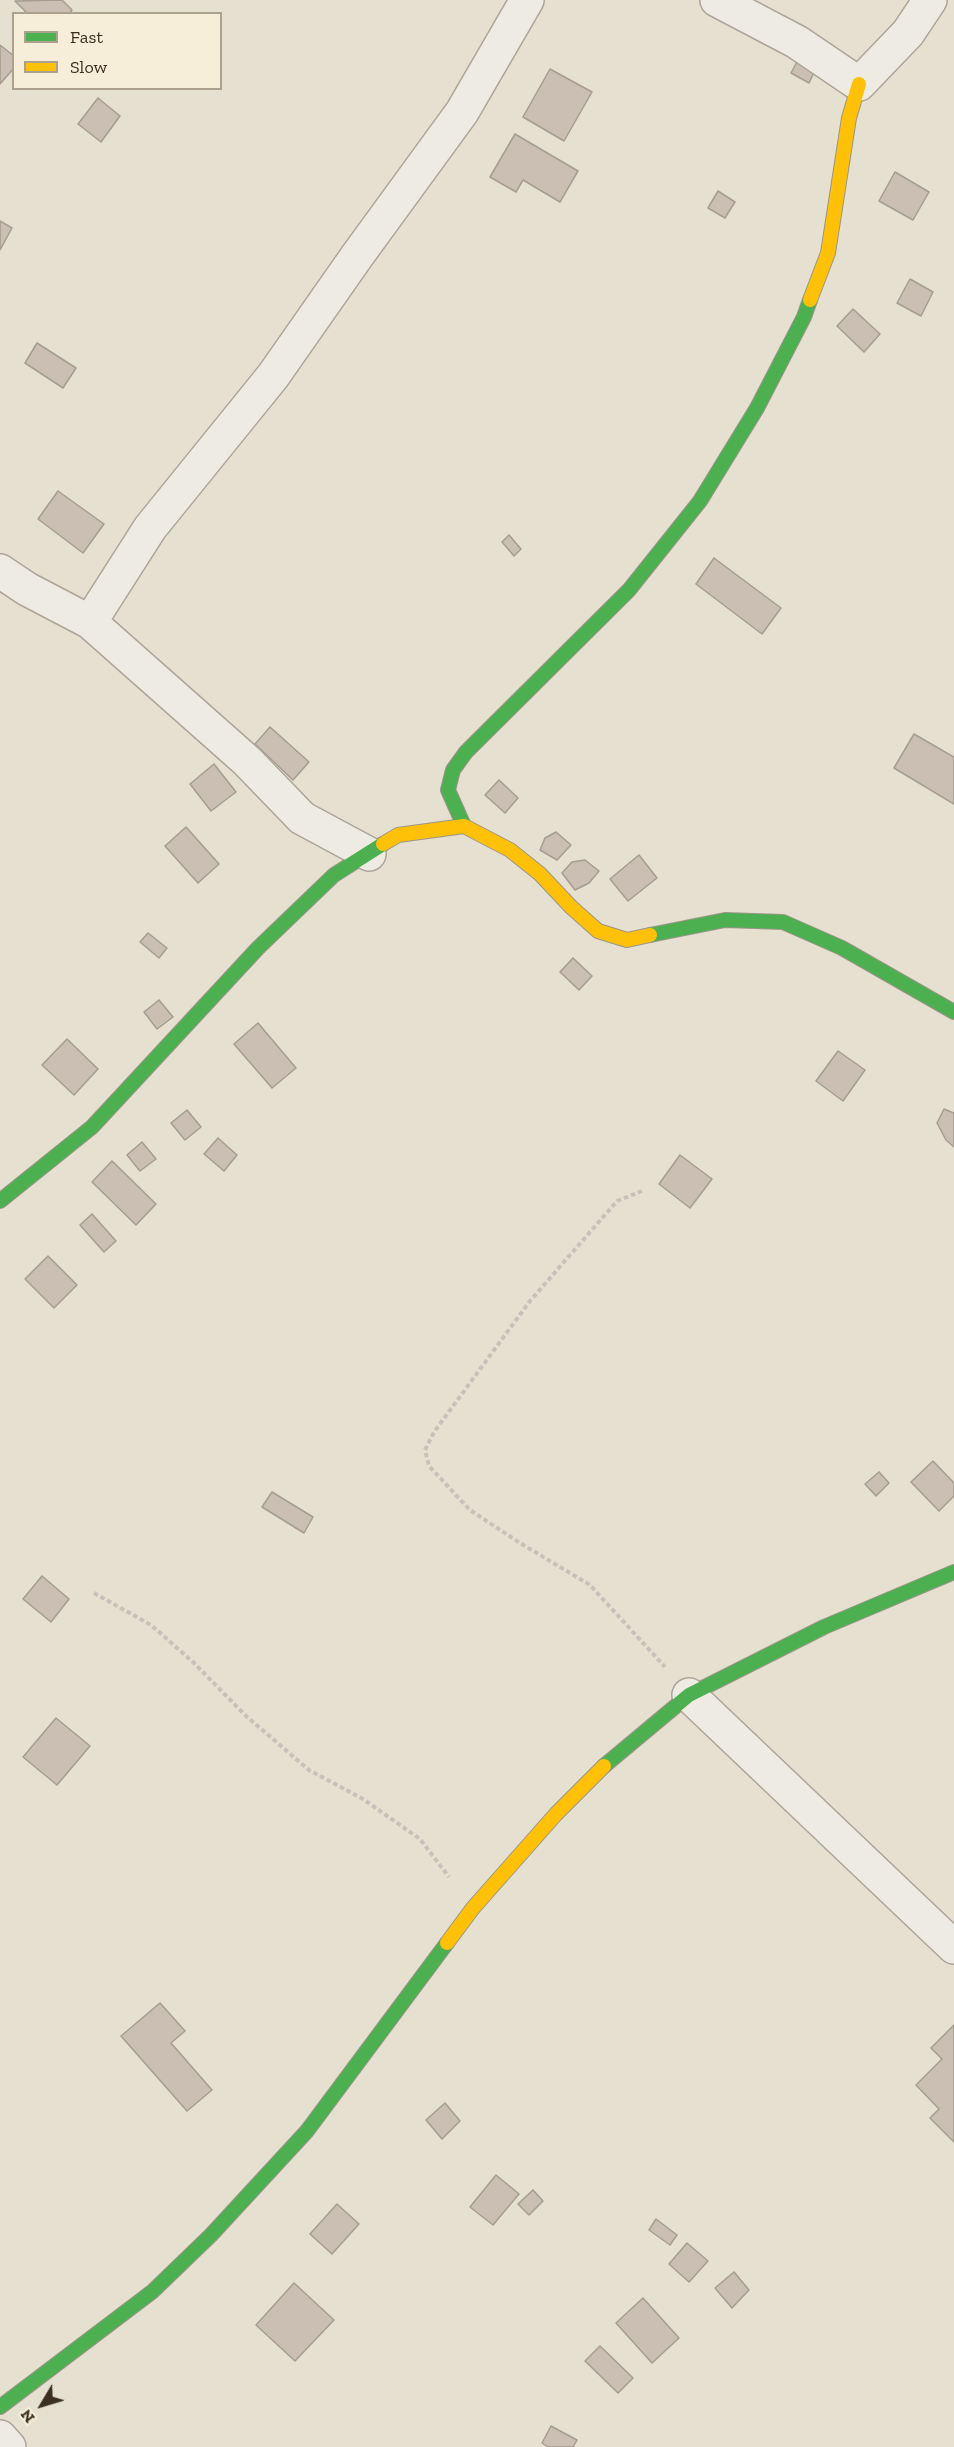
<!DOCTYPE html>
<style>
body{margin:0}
#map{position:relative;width:954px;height:2447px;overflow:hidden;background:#e6e0d1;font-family:"Zilla Slab",serif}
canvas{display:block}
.legend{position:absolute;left:12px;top:12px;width:210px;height:78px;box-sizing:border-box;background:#f6eed8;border:2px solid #aca18e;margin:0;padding:8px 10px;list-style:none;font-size:18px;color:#3c2e20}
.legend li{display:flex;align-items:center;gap:12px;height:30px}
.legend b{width:30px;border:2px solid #aca18e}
.north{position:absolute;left:12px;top:2375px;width:60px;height:60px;-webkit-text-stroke:4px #f6eed8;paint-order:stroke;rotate:232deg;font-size:16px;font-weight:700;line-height:24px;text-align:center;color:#3c2e20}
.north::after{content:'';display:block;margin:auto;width:21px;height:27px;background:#3c2e20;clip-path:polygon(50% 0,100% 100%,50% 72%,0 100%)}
</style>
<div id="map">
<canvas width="954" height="2447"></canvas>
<ul class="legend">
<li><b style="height:8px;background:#4caf50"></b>Fast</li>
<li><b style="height:8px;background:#ffc107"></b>Slow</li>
</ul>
<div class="north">N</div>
</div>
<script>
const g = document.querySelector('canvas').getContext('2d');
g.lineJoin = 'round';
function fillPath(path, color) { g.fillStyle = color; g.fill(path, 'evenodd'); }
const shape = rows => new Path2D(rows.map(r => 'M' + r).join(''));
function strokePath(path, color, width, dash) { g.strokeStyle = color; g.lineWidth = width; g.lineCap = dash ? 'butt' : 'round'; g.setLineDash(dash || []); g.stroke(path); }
const building = shape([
 [62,0,72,10,69,14,28,14,15,1,62,0],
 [0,45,14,56,14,68,0,84,0,45],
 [800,56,817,66,809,83,791,73,800,56],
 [550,69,592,92,564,141,523,117,550,69],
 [98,98,120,116,101,142,78,124,98,98],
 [515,134,578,171,560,202,523,180,516,192,490,177,515,134],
 [895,172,929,192,913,220,879,201,895,172],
 [718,191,735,202,725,218,708,208,718,191],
 [0,221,12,228,0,250,0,221],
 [910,279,933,292,921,316,897,303,910,279],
 [853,309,880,334,864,352,837,326,853,309],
 [37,343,76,368,63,388,25,363,37,343],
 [58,491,104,524,83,553,38,519,58,491],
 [509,535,521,549,514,556,502,542,509,535],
 [714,558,781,608,762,634,696,584,714,558],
 [270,727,309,762,293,780,255,744,270,727],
 [914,734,954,757,954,804,894,768,914,734],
 [214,764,236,792,211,811,190,784,214,764],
 [499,780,518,798,505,813,485,795,499,780],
 [186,827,219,864,198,883,165,846,186,827],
 [556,832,571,845,557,860,540,850,545,838,556,832],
 [639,855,657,878,628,901,610,879,639,855],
 [585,860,599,871,589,883,575,890,562,873,572,862,585,860],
 [148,933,167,948,159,958,140,942,148,933],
 [573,958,592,976,579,990,560,972,573,958],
 [159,1000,173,1017,157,1029,144,1012,159,1000],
 [258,1023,296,1068,272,1088,234,1044,258,1023],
 [67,1039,98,1069,74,1095,42,1065,67,1039],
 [838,1051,865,1070,843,1101,816,1081,838,1051],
 [944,1109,954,1113,954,1147,946,1140,937,1123,944,1109],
 [187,1110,201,1127,185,1140,171,1123,187,1110],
 [218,1138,237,1155,224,1171,204,1154,218,1138],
 [142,1142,156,1159,140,1171,127,1155,142,1142],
 [680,1155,712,1179,690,1208,659,1184,680,1155],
 [112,1161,156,1204,136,1225,92,1182,112,1161],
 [92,1214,116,1241,104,1252,80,1225,92,1214],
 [48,1256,77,1285,54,1308,25,1279,48,1256],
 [933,1461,954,1483,954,1496,939,1511,911,1482,933,1461],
 [879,1472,889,1483,876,1496,865,1484,879,1472],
 [272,1492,313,1517,304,1533,262,1507,272,1492],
 [42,1576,69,1599,51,1622,23,1599,42,1576],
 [56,1718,90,1746,57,1785,23,1757,56,1718],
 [160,2003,185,2031,171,2043,212,2090,187,2111,121,2036,160,2003],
 [954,2025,954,2142,930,2118,939,2109,916,2085,942,2059,931,2048,954,2025],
 [445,2103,460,2121,442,2139,426,2120,445,2103],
 [496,2175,519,2194,493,2225,470,2207,496,2175],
 [533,2190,543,2201,529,2215,518,2204,533,2190],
 [337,2204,359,2224,332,2254,310,2234,337,2204],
 [656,2219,677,2235,670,2245,649,2230,656,2219],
 [687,2243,708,2261,689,2282,669,2264,687,2243],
 [734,2272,749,2290,732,2308,715,2288,734,2272],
 [294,2283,334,2320,295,2361,256,2325,294,2283],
 [643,2298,679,2338,652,2363,616,2323,643,2298],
 [600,2346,633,2378,618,2393,585,2361,600,2346],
 [551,2426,577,2440,573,2447,548,2447,542,2443,551,2426]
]);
fillPath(building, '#cabfb2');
strokePath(building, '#a79c90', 1.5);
const street = shape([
 [717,0,797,42,859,84,908,33,930,0],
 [0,571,27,589,90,622,247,761,302,818,369,854],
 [90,622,150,528,273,376,357,256,462,112,527,0],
 [689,1695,954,1947],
 [0,2437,9,2447]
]);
const fast = shape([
 [464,826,448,790,453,770,466,752,629,590,700,501,757,408,804,317,810,300],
 [650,935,725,920,783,922,842,948,954,1012],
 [0,1201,92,1127,258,948,334,875,383,844],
 [604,1766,689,1695,824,1627,954,1572],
 [0,2407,153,2291,211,2235,307,2131,447,1943]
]);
const slow = shape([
 [810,300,828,253,849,118,859,84],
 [383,844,398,835,464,826,510,850,540,874,571,907,598,931,627,940,650,935],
 [447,1943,473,1908,556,1814,604,1766]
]);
strokePath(street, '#aca599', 36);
strokePath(fast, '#9b958a', 16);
strokePath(slow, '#9b958a', 16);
strokePath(shape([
 [642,1191,617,1201,530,1301,434,1432,425,1450,429,1466,470,1510,520,1543,590,1585,665,1667],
 [94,1593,151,1625,193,1662,246,1716,309,1770,363,1799,420,1839,449,1877]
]), '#c7c2b9', 4, [4.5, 3]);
strokePath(street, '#eeebe2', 33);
strokePath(fast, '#4caf50', 14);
strokePath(slow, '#ffc107', 14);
</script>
